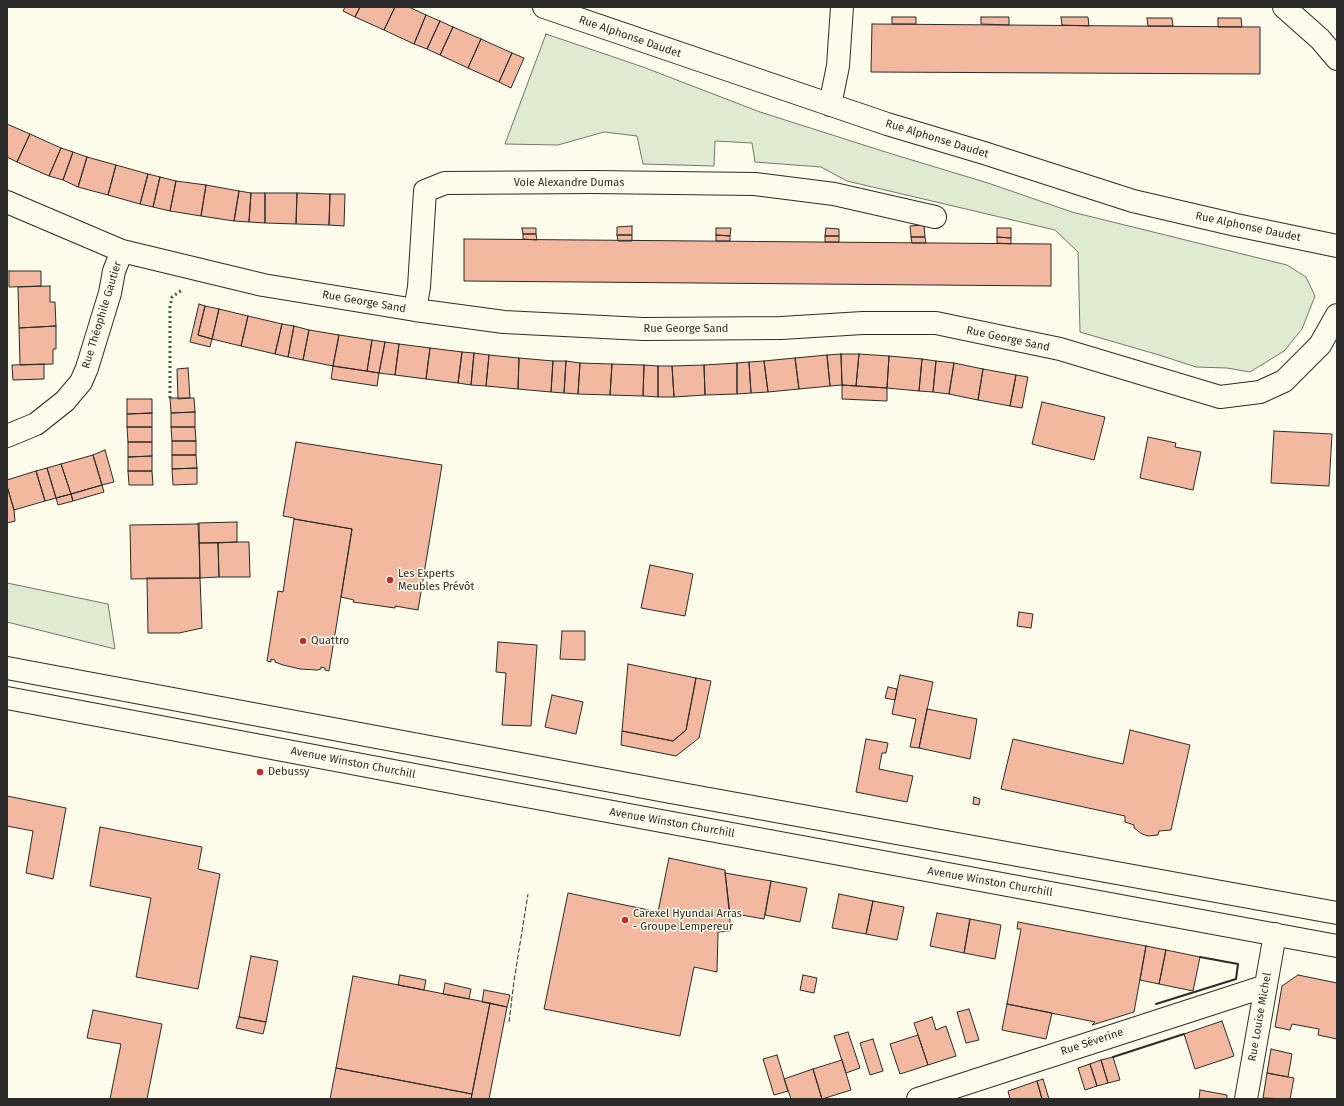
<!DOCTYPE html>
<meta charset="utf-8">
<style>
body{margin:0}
#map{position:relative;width:1344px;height:1106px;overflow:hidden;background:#fdfbea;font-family:"Fira Sans",sans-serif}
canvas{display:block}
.frame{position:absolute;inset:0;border:8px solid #2b2b2b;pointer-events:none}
</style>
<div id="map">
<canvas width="1344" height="1106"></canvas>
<div class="frame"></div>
</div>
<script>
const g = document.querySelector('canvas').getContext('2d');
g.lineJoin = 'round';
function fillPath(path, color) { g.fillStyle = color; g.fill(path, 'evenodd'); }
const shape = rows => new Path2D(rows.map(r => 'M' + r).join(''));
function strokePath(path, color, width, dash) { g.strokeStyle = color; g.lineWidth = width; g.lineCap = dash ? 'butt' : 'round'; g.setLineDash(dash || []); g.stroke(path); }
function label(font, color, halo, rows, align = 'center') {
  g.font = font + ' "Fira Sans",sans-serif'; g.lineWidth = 3; g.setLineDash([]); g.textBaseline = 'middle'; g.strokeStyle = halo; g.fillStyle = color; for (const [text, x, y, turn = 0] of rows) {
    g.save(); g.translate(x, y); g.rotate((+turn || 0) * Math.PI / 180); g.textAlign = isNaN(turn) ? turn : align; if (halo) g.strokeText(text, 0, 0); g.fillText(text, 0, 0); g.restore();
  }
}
const green = shape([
 [546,34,643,67,760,112,892,154,988,183,1072,212,1287,265,1306,277,1315,296,1302,329,1284,351,1250,372,1227,368,1196,367,1159,355,1080,332,1078,252,1055,230,847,181,821,167,755,162,752,143,715,141,714,166,643,164,637,136,604,132,558,145,505,144,546,34],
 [7,583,108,604,115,649,7,622,7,583]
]);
fillPath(green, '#deebd1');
strokePath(green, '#74746e', 1);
const building = shape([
 [345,7,360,7,355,17,343,11,345,7],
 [360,7,395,7,384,30,355,17,360,7],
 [395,7,409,7,426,15,414,44,384,30,395,7],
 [426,15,440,21,427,49,414,44,426,15],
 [892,17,916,17,916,24,892,24,892,17],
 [981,17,1009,17,1009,25,981,24,981,17],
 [1061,17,1088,17,1089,26,1062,25,1061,17],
 [1147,18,1172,18,1173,26,1148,26,1147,18],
 [1218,18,1241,18,1242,27,1218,27,1218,18],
 [440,21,453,27,440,55,427,49,440,21],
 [872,24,1260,27,1260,74,871,72,872,24],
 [453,27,481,39,468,68,440,55,453,27],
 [481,39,512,53,499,82,468,68,481,39],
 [512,53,524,58,511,88,499,82,512,53],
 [7,124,30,134,17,162,7,157,7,124],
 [30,134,61,148,49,176,17,162,30,134],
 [61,148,73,152,63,180,49,176,61,148],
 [73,152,87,157,78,187,63,180,73,152],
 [87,157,116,165,108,195,78,187,87,157],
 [116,165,148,174,140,204,108,195,116,165],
 [148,174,160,177,153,207,140,204,148,174],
 [160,177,176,181,170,211,153,207,160,177],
 [176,181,206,185,201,216,170,211,176,181],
 [206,185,239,191,234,221,201,216,206,185],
 [239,191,251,193,249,222,234,221,239,191],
 [251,193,265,193,265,223,249,222,251,193],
 [265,193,297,193,296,224,265,223,265,193],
 [297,193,330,194,329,225,296,224,297,193],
 [330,194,345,194,344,226,329,225,330,194],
 [924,225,925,237,911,237,910,226,924,225],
 [632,226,632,235,617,235,617,227,632,226],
 [522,228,536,228,536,234,523,234,522,228],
 [716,228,731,228,730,236,716,235,716,228],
 [826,228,839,229,839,236,825,236,826,228],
 [997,228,1011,228,1011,238,997,237,997,228],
 [523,234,536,234,537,240,523,239,523,234],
 [617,235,632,235,632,241,618,241,617,235],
 [716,235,730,236,730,241,716,241,716,235],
 [825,236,839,236,839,242,825,242,825,236],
 [911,237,925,237,926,243,912,243,911,237],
 [997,237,1011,238,1011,244,997,243,997,237],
 [464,239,1051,244,1051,286,464,281,464,239],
 [9,271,41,271,41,286,9,287,9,271],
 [50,286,50,302,55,302,56,326,19,328,18,287,50,286],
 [199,304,205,306,198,335,212,339,210,347,190,342,199,304],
 [205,306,219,309,212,339,198,335,205,306],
 [219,309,248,316,241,346,212,339,219,309],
 [248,316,282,324,275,354,241,346,248,316],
 [282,324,294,326,288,357,275,354,282,324],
 [56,326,56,349,53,349,53,364,20,365,19,328,56,326],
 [294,326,309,330,303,360,288,357,294,326],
 [309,330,339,335,333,366,303,360,309,330],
 [339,335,372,340,367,371,333,366,339,335],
 [372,340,385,342,379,373,367,371,372,340],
 [385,342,399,344,395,375,379,373,385,342],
 [399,344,430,348,426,379,395,375,399,344],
 [430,348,462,352,458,383,426,379,430,348],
 [462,352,474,353,471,385,458,383,462,352],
 [474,353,489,355,486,386,471,385,474,353],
 [841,354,842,385,830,386,827,355,841,354],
 [841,354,859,354,856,386,842,385,841,354],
 [859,354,889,356,887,388,856,386,859,354],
 [489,355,519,358,518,389,486,386,489,355],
 [827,355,830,386,799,389,795,358,827,355],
 [889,356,922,359,919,391,887,388,889,356],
 [519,358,553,361,551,392,518,389,519,358],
 [795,358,799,389,768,392,764,361,795,358],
 [922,359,936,361,933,392,919,391,922,359],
 [553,361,566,361,564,393,551,392,553,361],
 [566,361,580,363,578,394,564,393,566,361],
 [764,361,768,392,751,393,749,362,764,361],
 [936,361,954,363,949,394,933,392,936,361],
 [749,362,751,393,737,394,737,363,749,362],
 [580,363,612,364,610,395,578,394,580,363],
 [737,363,737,394,705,395,704,365,737,363],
 [954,363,983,369,978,400,949,394,954,363],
 [44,364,44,379,13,380,12,365,44,364],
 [612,364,644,365,643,396,610,395,612,364],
 [644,365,658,366,658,397,643,396,644,365],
 [704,365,705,395,674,397,672,366,704,365],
 [333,366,379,373,377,386,331,379,333,366],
 [658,366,672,366,674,397,658,397,658,366],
 [188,368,190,398,178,399,177,369,188,368],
 [983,369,1016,375,1010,406,978,400,983,369],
 [1016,375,1028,377,1022,408,1010,406,1016,375],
 [842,385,887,388,887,401,842,399,842,385],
 [170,398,194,398,195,412,171,413,170,398],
 [127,399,152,399,152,413,127,414,127,399],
 [1042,402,1105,417,1094,460,1032,444,1042,402],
 [195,412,195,427,171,427,171,413,195,412],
 [152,413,152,427,127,427,127,414,152,413],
 [127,427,152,427,152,442,128,442,127,427],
 [171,427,195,427,196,441,172,441,171,427],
 [1274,431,1332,434,1329,486,1271,483,1274,431],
 [1148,437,1176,443,1175,447,1201,452,1193,490,1140,478,1148,437],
 [172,441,196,441,196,455,172,455,172,441],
 [128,442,152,442,152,456,128,457,128,442],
 [296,442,442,465,418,610,395,606,395,608,353,602,354,600,341,597,352,529,294,519,294,518,283,516,296,442],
 [105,450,114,482,102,485,93,455,105,450],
 [93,455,102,485,71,494,61,464,93,455],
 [172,455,196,455,197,468,172,469,172,455],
 [152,456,152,471,128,471,128,457,152,456],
 [61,464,71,494,56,498,47,468,61,464],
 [47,468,56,498,45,501,36,471,47,468],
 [197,468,197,484,173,485,172,469,197,468],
 [36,471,45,501,14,510,7,486,7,480,36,471],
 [128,471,152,471,153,485,129,485,128,471],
 [102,485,104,492,73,501,71,494,102,485],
 [7,486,14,510,15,521,7,523,7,486],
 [71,494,73,501,58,505,56,498,71,494],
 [294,519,352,529,329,671,325,670,325,668,321,667,321,669,317,670,300,669,283,665,275,662,275,660,271,659,271,662,267,661,278,591,283,592,294,519],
 [237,522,237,542,199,543,198,523,237,522],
 [199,524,200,578,131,579,130,525,199,524],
 [237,542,249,542,250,577,219,577,218,543,237,542],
 [199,543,218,543,219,577,200,578,199,543],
 [650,565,693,574,685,616,641,608,650,565],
 [147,578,200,578,202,628,179,633,148,633,147,578],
 [1019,612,1033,614,1031,628,1017,626,1019,612],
 [562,631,585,631,585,660,560,659,562,631],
 [498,642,537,645,531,726,502,725,506,673,496,672,498,642],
 [628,664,696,678,686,730,673,741,622,731,628,664],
 [900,675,933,682,919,748,910,747,916,719,892,714,900,675],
 [696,678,711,681,699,738,676,756,621,745,622,731,673,741,686,730,696,678],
 [888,687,897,689,895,700,885,698,888,687],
 [552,695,583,702,576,734,545,727,552,695],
 [927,709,977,719,970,759,919,748,927,709],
 [1130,730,1190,745,1171,830,1159,831,1158,835,1148,836,1142,834,1134,828,1134,825,1125,822,1125,816,1001,789,1013,739,1123,764,1130,730],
 [866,739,888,743,886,753,882,753,879,769,913,776,907,802,856,792,866,739],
 [7,796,66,808,53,879,26,873,33,831,7,826,7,796],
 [974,797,980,799,979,805,973,804,974,797],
 [100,827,202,847,198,869,220,874,198,989,136,977,151,898,90,886,100,827],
 [669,858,725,870,731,931,718,932,717,972,694,967,680,1036,544,1009,568,893,658,912,669,858],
 [725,873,771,881,764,919,730,913,725,873],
 [771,881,807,888,800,922,765,915,771,881],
 [839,894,873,901,866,934,832,928,839,894],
 [873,901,904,907,897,940,866,934,873,901],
 [937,913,970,919,964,953,930,946,937,913],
 [970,919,1001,925,995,959,964,953,970,919],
 [1018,922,1146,946,1134,1012,1092,1025,1095,1022,1007,1004,1021,929,1017,929,1018,922],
 [1146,946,1166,950,1159,984,1140,980,1146,946],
 [1166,950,1200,957,1193,991,1159,984,1166,950],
 [251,956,278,961,266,1022,239,1017,251,956],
 [400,975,426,980,424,990,398,985,400,975],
 [803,975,817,978,814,993,800,990,803,975],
 [1298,975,1337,983,1337,1039,1318,1035,1319,1029,1292,1024,1290,1030,1275,1027,1282,986,1298,975],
 [353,976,490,1003,472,1094,336,1068,353,976],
 [445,983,471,989,469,999,443,994,445,983],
 [484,990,510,995,507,1007,482,1002,484,990],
 [490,1003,507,1007,489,1099,471,1099,490,1003],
 [1007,1004,1052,1013,1046,1039,1002,1030,1007,1004],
 [969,1009,979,1040,966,1043,957,1012,969,1009],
 [93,1010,162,1024,147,1099,110,1099,121,1044,87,1038,93,1010],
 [239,1017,266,1022,263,1034,236,1028,239,1017],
 [932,1017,936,1030,946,1026,956,1056,928,1065,914,1023,932,1017],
 [1222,1021,1234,1056,1195,1069,1184,1034,1222,1021],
 [848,1032,860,1068,846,1073,834,1036,848,1032],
 [918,1035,928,1065,900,1074,890,1044,918,1035],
 [873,1039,883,1071,870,1075,860,1043,873,1039],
 [1271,1049,1292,1054,1288,1077,1267,1073,1271,1049],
 [777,1055,788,1091,774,1095,763,1059,777,1055],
 [1113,1057,1120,1080,1108,1083,1101,1060,1113,1057],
 [842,1060,851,1090,822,1099,813,1069,842,1060],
 [1101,1060,1108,1083,1097,1086,1090,1064,1101,1060],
 [1090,1064,1097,1086,1085,1090,1078,1068,1090,1064],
 [336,1068,472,1094,471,1099,330,1099,336,1068],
 [813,1069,822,1099,791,1099,784,1079,813,1069],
 [1267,1073,1294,1078,1290,1099,1263,1098,1267,1073],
 [1043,1079,1049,1099,1042,1099,1037,1081,1043,1079],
 [1037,1081,1042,1099,1010,1099,1008,1091,1037,1081],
 [1200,1090,1227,1095,1227,1099,1199,1099,1200,1090]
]);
fillPath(building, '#f2b8a0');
strokePath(building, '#2b2b2b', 1);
const minor = shape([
 [544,7,887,124,984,153,1133,201,1236,225,1337,246],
 [1284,7,1320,39,1337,59],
 [830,105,838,66,842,7],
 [7,202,122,251,263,285,415,310,504,322,643,329,781,328,863,323,936,323,1060,349,1220,397,1260,392,1284,381,1320,345,1337,315],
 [415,310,419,287,425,191,445,183,593,182,755,184,834,194,935,217],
 [7,436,36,424,65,401,81,382,87,368,110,293,114,271,122,251],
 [918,1099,1266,986],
 [1246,1099,1275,934]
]);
const major = shape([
 [7,668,665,791,1337,913],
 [7,698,510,793,1337,946]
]);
strokePath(minor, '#2b2b2b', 24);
strokePath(major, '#2b2b2b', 24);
strokePath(minor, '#fdfbea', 22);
strokePath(major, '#fdfbea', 22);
strokePath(shape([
 [170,398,170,307,172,297,182,290]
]), '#34623c', 3, [2, 3]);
strokePath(shape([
 [509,1022,514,981,528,894]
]), '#2b2b2b', 1, [5, 2]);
strokePath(shape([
 [1156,1004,1236,979,1238,964,1200,957],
 [1113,1057,1184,1034]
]), '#2b2b2b', 2);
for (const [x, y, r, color] of [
 [390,580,4,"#c62828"],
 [303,641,4,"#c62828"],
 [260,772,4,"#c62828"],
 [625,920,4,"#c62828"]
]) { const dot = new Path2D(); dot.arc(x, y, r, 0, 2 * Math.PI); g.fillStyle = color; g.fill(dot); strokePath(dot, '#fdfbea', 1.5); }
label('11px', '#2b2b2b', '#fdfbea', [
 ["Rue Alphonse Daudet",630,37,19],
 ["Rue Alphonse Daudet",937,139,17],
 ["Voie Alexandre Dumas",569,183],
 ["Rue Alphonse Daudet",1248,227,12],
 ["Rue George Sand",364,302,10],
 ["Rue Théophile Gautier",102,315,-73],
 ["Rue George Sand",686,329],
 ["Rue George Sand",1008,339,12],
 ["Avenue Winston Churchill",353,763,11],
 ["Avenue Winston Churchill",672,823,10],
 ["Avenue Winston Churchill",990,882,10],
 ["Rue Louise Michel",1260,1017,-80],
 ["Rue Séverine",1092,1042,-18]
]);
label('11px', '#2b2b2b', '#fdfbea', [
 ["Les Experts",398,574],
 ["Meubles Prévôt",398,587],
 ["Quattro",311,641],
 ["Debussy",268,772],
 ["Carexel Hyundai Arras",633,914],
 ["- Groupe Lempereur",633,927]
], 'left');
</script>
